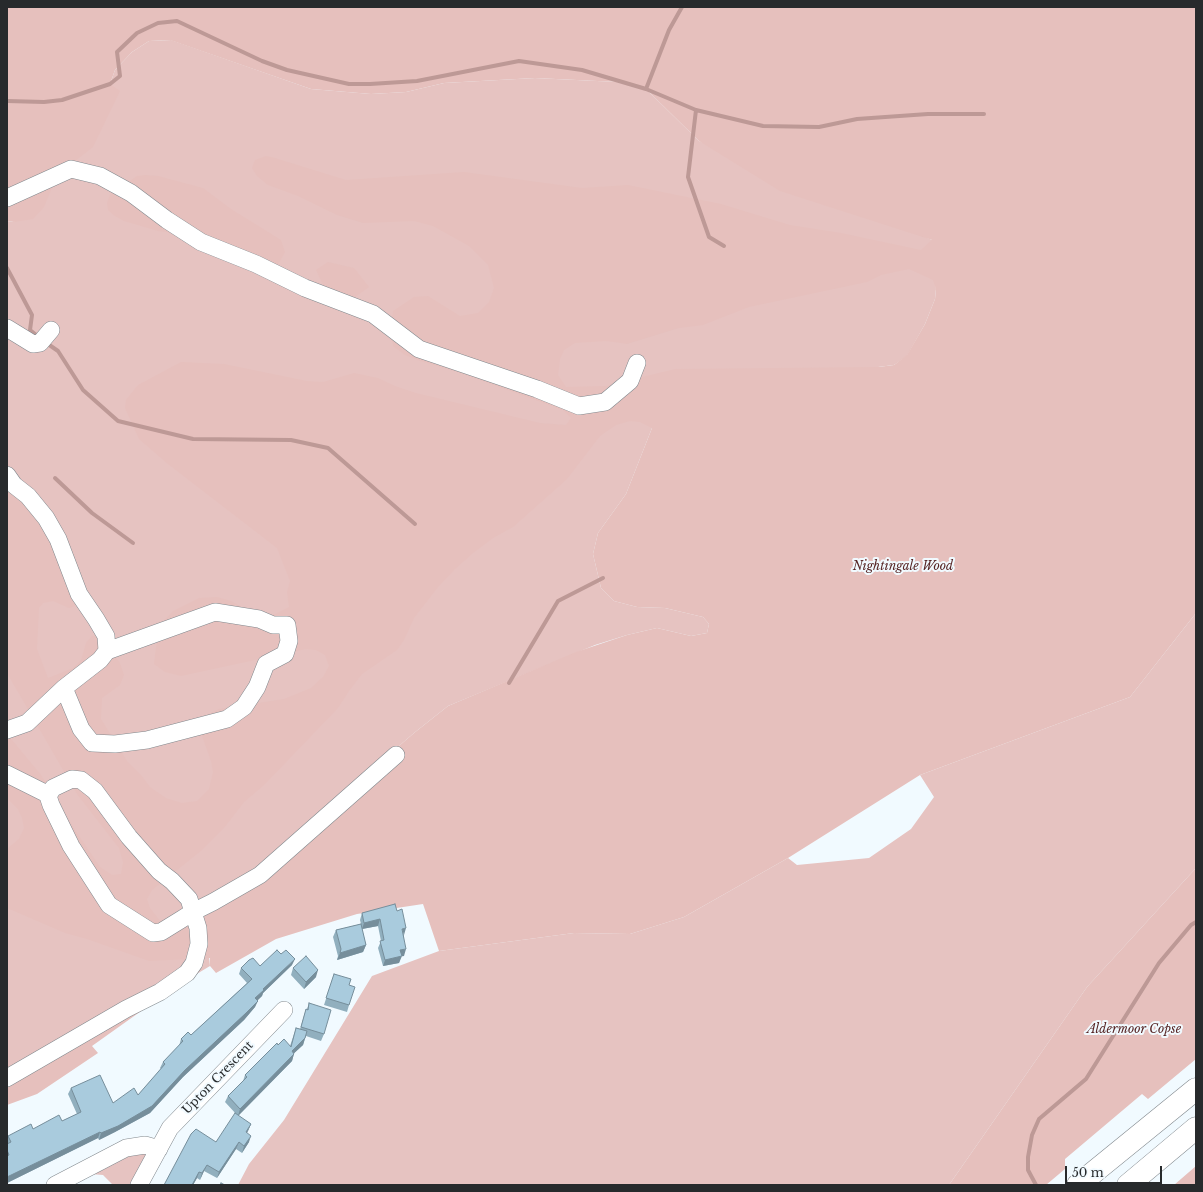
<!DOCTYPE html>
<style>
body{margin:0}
#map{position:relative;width:1203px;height:1192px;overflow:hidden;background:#f1faff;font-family:"Libre Baskerville",serif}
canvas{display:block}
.frame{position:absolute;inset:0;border:8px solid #272a2c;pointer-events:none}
.scale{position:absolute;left:1065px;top:1166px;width:97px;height:18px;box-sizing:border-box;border:2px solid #272a2c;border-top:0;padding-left:5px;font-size:12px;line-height:14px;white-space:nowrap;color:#272a2c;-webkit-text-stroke:3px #f1faff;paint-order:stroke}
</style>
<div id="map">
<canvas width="1203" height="1192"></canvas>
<div class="frame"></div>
<div class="scale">50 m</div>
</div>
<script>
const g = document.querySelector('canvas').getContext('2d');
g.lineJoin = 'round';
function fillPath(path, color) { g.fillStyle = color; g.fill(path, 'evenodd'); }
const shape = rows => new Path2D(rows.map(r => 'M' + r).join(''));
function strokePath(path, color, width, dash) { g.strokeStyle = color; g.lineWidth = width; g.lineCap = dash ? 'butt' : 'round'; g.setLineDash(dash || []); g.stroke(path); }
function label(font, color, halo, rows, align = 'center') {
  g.font = font + ' "Libre Baskerville",serif'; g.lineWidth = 4; g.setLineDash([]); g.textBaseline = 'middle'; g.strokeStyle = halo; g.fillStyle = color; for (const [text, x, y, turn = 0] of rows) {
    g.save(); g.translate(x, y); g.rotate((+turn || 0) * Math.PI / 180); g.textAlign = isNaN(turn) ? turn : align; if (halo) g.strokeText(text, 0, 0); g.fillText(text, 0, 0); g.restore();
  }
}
fillPath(shape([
 [171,40,311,89,371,94,406,92,444,83,535,78,618,82,646,89,699,141,932,240,936,289,935,299,925,324,907,356,894,365,878,367,652,428,626,494,598,533,593,554,601,588,614,601,637,607,665,608,703,617,709,624,707,633,691,636,657,628,627,635,595,645,448,706,414,733,205,913,210,966,25,1077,7,1085,7,221,14,222,57,175,110,84,115,70,132,52,149,41],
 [1196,613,1196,868,1087,987,949,1185,238,1185,249,1164,284,1120,372,976,439,951,574,933,630,934,684,917,788,858,797,865,869,858,911,829,934,797,920,775,1130,697],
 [130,1152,145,1153,147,1158,133,1185,113,1185,103,1175,90,1174]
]), '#e6c3c1');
fillPath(shape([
 [7,7,1196,7,1196,613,1130,697,920,775,788,858,684,917,630,934,574,933,439,951,423,904,357,914,276,939,216,973,210,966,210,958,149,961,87,939,65,933,7,908,7,849,19,839,24,828,22,818,18,809,7,798,7,734,41,775,75,830,100,867,112,875,121,874,123,862,119,848,77,794,7,673,7,461,45,531,70,586,75,606,69,608,53,601,43,603,39,608,37,649,48,678,73,668,81,660,86,643,92,636,99,635,120,663,124,675,120,685,102,698,101,719,127,761,141,775,150,787,166,798,182,803,197,801,209,789,213,772,211,761,201,733,204,716,219,709,284,699,311,688,323,677,329,666,325,655,316,650,306,649,181,676,165,672,154,664,156,647,163,622,173,611,199,598,217,597,231,601,245,609,271,616,289,607,287,592,290,581,277,548,168,464,139,439,125,408,126,400,138,385,181,362,224,364,307,381,323,382,354,373,378,378,395,386,416,393,540,423,566,425,571,418,563,410,458,372,420,361,405,355,393,346,391,328,393,311,414,297,428,296,460,316,478,313,489,302,494,288,488,265,469,246,433,226,414,221,363,223,337,215,298,196,268,185,257,176,252,168,255,160,266,156,275,158,346,180,464,172,582,188,628,185,721,204,790,225,841,233,921,250,932,240,780,191,699,141,646,89,618,82,535,78,444,83,406,92,371,94,311,89,170,40,149,41,132,52,115,70,110,84,120,91,93,147,57,175,44,207,33,219,14,222,7,221],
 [909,269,933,280,936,289,935,299,925,324,907,355,894,365,878,367,675,369,606,386,566,387,558,375,560,359,564,350,575,343,607,341,627,344,679,328,703,325,749,307,867,282,881,275],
 [630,421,640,422,652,428,626,494,598,533,593,554,601,588,614,601,637,607,665,608,703,617,709,624,707,633,691,636,657,628,627,635,576,652,448,706,414,733,205,913,160,921,150,908,147,899,152,890,202,850,224,828,244,802,264,785,338,708,349,691,362,674,397,650,404,640,414,618,438,587,455,569,473,553,493,538,513,527,567,479,600,436,616,425],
 [145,175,158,176,203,188,231,209,281,240,285,252,275,270,198,236,158,231,124,221,115,216,108,210,107,203,110,195,137,176],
 [328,262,354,268,369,287,355,297,324,287,316,270],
 [1196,868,1196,1059,1148,1099,1142,1094,1065,1159,1065,1169,1046,1185,949,1185,1087,987],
 [142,1007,144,1009,92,1046,98,1053,37,1094,7,1105,7,1085],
 [1196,1166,1196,1185,1174,1185]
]), '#e6c0bd');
strokePath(shape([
 [646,89,669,30,682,7],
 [7,101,44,102,62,100,110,84,120,76,117,52,137,33,158,23,177,21,262,61,287,70,349,84,370,84,417,81,519,61,582,70,646,89,696,110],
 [724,246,709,237,688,177,696,110,763,126,819,127,857,119,928,114,984,114],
 [7,268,32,315,30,330,40,338],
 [45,342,58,351,83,390,118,421,193,439,291,440,328,448,415,524],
 [55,478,92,513,133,543],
 [509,683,558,601,603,578],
 [1036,1185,1028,1170,1028,1157,1032,1135,1039,1119,1086,1079,1159,963,1191,925,1196,922]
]), '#bd9996', 4);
const minor = shape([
 [7,198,71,169,100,176,131,193,167,220,201,242,256,264,305,288,373,314,419,349,537,389,579,406,605,402,630,381,637,363],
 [7,328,33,344,40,343,51,330],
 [7,475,14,485,28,496,46,518,58,539,79,594,96,619,106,636,107,651,100,660,64,688,27,723,7,730],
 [64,688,81,729,92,743,115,744,147,740,227,719,244,707,257,687,266,664,285,654,289,641,287,625,273,625,259,619,215,612,107,651],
 [7,774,49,795],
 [7,1078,126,1009,160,992,187,973,194,963,199,944,198,928,193,912,189,899,172,881,159,871,129,837,95,791,81,780,72,779,53,788,48,796,51,805,71,846,109,905,153,933,161,932,182,919,193,912,213,902,260,875,396,755],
 [55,1185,126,1148,145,1145,159,1149],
 [139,1185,170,1128,284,1010]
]);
const highway = shape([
 [1078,1185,1196,1089],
 [1128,1185,1196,1128]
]);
strokePath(minor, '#81888d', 18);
strokePath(highway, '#81888d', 23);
strokePath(minor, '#fff', 17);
strokePath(highway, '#fff', 22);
fillPath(shape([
 [397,911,404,935,404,956,401,956,399,963,383,966,378,948,381,941,378,926,362,929,366,945,363,952,337,960,338,956,333,937,336,930,361,924,360,920,362,913],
 [292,965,263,993,262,996,257,1000,255,1007,244,1020,183,1077,150,1113,115,1132,99,1140,98,1138,7,1183,7,1138,8,1136,33,1129,62,1121,77,1114,68,1094,71,1088,113,1103,138,1095,161,1069,160,1068,163,1062,179,1046,181,1039,191,1035,247,983,239,974,241,968,260,966],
 [293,968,316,977,304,989,291,975],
 [334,974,349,985,349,1005,347,1012,324,1005],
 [309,1003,324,1034,321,1041,306,1036,303,1045,294,1053,292,1061,238,1116,251,1124,247,1133,249,1142,242,1153,236,1149,217,1178,204,1171,200,1180,197,1178,193,1185,164,1185,216,1142,237,1115,225,1102,228,1096,243,1081,245,1075,278,1045,290,1046,296,1028,300,1029,306,1009,307,1009]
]), '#91afbe');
fillPath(shape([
 [380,919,378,926,362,929,364,923],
 [406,928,404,935,402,929],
 [366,945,363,952,337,960,340,953],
 [406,949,404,956,398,957,400,950],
 [402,956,399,963,383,966,385,960],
 [295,959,292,965,263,993,262,996,253,1005,255,998,263,989],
 [318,970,316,977,304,989,306,982],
 [258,1001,255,1007,244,1020,183,1077,150,1113,115,1132,99,1140,101,1133,185,1070],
 [305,1038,303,1045,289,1058,292,1051],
 [294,1054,292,1061,238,1116,240,1109],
 [251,1124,248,1131,243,1138,246,1132],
 [100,1132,98,1138,7,1183,7,1177],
 [251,1136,249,1142,242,1153,244,1146],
 [239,1142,236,1149,217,1178,219,1172],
 [207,1165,204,1171,200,1180,202,1173],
 [199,1172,197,1178,193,1185,192,1185]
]), '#768e9b');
const building = shape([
 [395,904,397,911,402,909,406,928,402,929,406,949,400,950,402,956,385,960,380,941,384,940,380,919,364,923,362,913,395,904],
 [361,924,366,945,340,953,341,949,336,930,361,924],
 [277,950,281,954,286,950,295,959,263,989,264,990,255,998,258,1001,246,1013,185,1070,152,1106,118,1126,101,1133,100,1132,7,1177,7,1156,9,1155,7,1150,7,1144,11,1142,8,1136,31,1124,33,1129,59,1115,62,1121,81,1112,71,1088,100,1075,113,1103,134,1088,138,1095,165,1064,163,1062,183,1041,181,1039,188,1032,191,1035,252,979,241,968,249,960,253,958,260,966,277,950],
 [306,956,318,970,306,982,293,968,306,956],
 [334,974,351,979,349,985,355,987,349,1005,326,998,334,974],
 [309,1003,331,1010,324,1034,301,1027,306,1009,308,1010,309,1003],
 [296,1028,307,1031,305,1038,292,1051,294,1054,240,1109,228,1096,247,1077,245,1075,277,1043,278,1045,284,1039,291,1047,296,1028],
 [235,1113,251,1124,246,1132,251,1136,244,1146,239,1142,219,1172,207,1165,202,1173,199,1172,192,1185,164,1185,191,1134,196,1129,216,1142,235,1113],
 [221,1183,225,1185,220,1185,221,1183]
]);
fillPath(building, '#a9cbdd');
strokePath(building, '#768e9b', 1);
label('italic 12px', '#562424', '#f1faff', [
 ["Nightingale Wood",903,567],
 ["Aldermoor Copse",1134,1030]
]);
label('12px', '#272a2c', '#f1faff', [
 ["Upton Crescent",218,1078,-46]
]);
</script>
